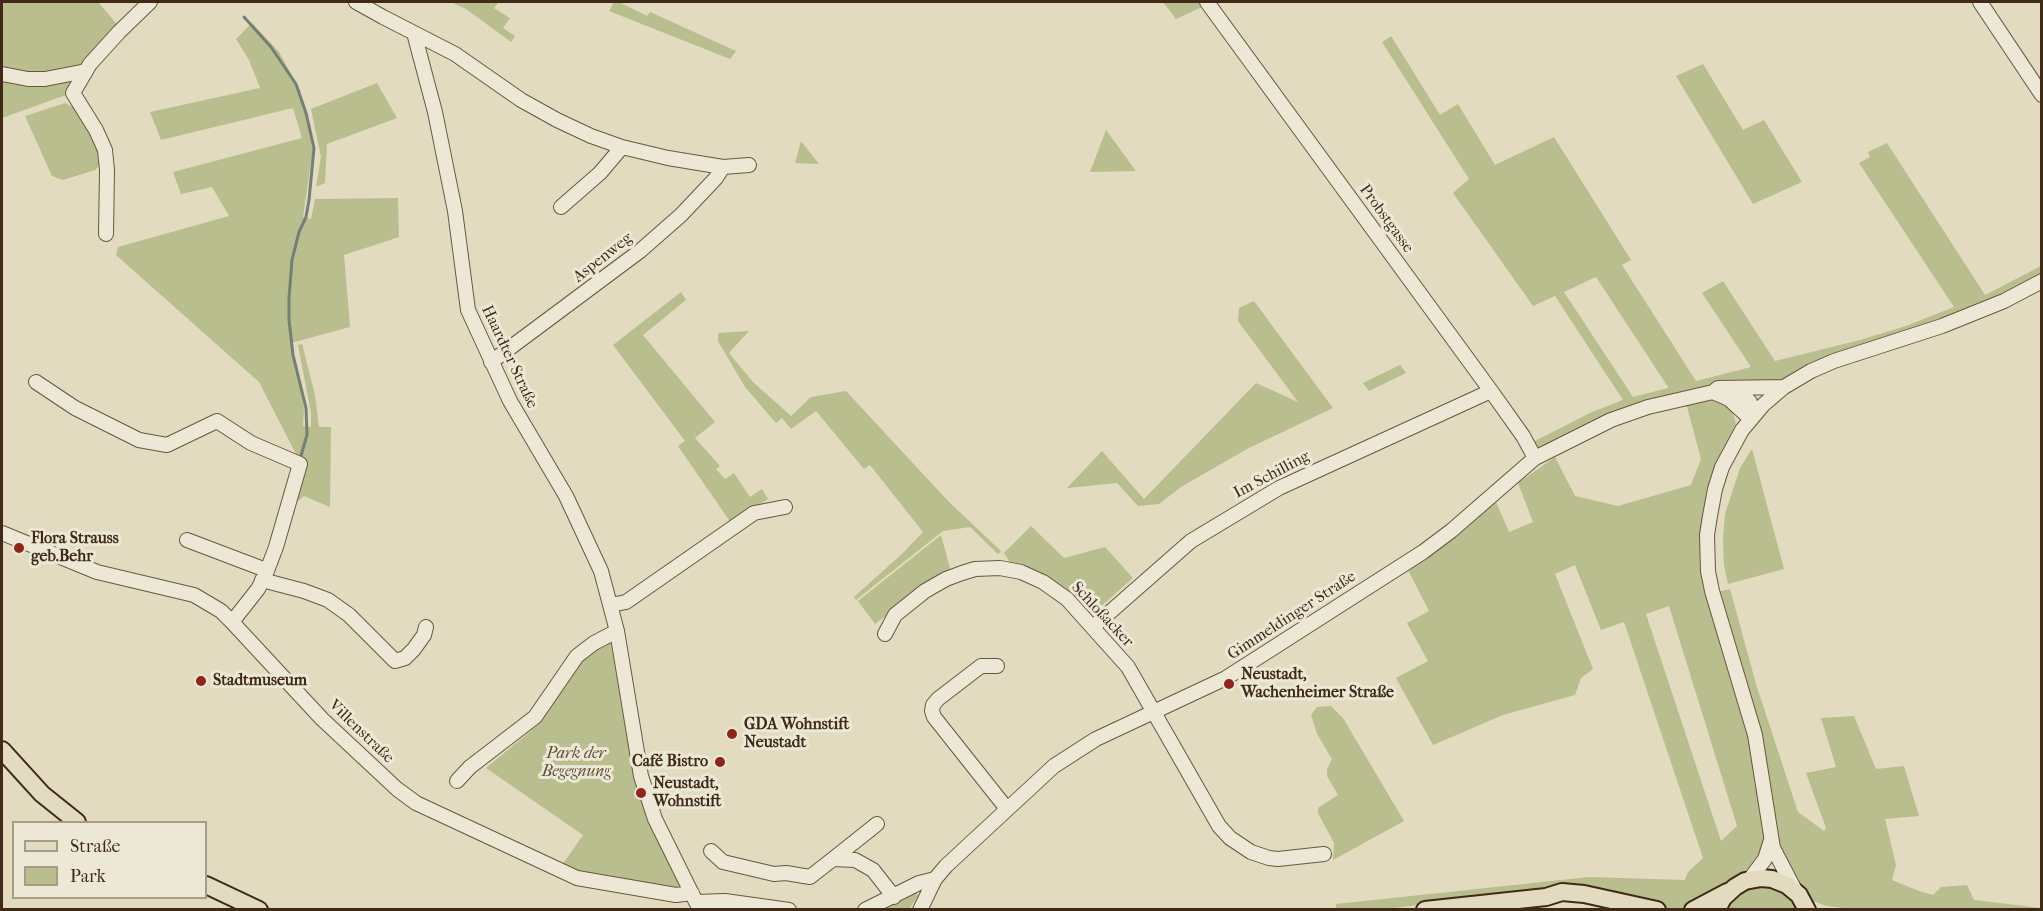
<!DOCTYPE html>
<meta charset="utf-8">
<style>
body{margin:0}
#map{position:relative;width:2043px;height:911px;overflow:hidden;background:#e2dbbf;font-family:"IM FELL French Canon",serif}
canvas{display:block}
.frame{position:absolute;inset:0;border:3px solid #402917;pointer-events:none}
.legend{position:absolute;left:12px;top:821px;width:195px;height:78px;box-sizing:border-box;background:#ece8d5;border:2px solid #a79c89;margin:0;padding:8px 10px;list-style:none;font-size:18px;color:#402917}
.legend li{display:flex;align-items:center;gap:12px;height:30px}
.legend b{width:30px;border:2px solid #a79c89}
</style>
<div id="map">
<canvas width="2043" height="911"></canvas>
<div class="frame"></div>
<ul class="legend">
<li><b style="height:8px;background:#e2dbbf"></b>Straße</li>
<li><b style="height:16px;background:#b9be8e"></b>Park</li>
</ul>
</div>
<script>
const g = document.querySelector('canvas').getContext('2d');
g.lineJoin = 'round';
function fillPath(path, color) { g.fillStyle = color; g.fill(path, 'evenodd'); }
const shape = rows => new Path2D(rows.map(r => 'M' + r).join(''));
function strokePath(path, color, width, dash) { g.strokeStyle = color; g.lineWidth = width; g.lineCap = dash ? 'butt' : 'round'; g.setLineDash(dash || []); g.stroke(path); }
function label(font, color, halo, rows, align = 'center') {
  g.font = font + ' "IM FELL French Canon",serif'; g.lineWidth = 6; g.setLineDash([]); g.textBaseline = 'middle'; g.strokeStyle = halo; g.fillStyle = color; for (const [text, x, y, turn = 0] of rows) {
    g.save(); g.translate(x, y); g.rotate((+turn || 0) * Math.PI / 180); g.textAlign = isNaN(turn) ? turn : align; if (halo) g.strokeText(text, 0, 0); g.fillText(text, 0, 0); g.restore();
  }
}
fillPath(shape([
 [2,2,98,2,120,28,83,66,47,75,2,70],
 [451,2,499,2,494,8,510,18,503,28,515,36,511,42,466,9],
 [614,2,619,2,647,16,650,12,736,51,730,59,609,11],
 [1163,2,1198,2,1202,7,1176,19],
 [252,23,279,52,301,92,298,93,306,113,313,148,303,217,311,219,315,199,398,198,399,237,344,255,350,327,291,343,304,407,303,426,311,427,311,413,298,345,302,344,315,395,319,427,331,427,330,507,304,496,297,502,296,454,259,382,116,255,118,247,229,216,212,187,181,194,173,172,302,138,293,108,161,140,150,112,260,88,249,60,236,39],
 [1391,36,1440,115,1458,104,1495,165,1554,137,1631,260,1622,265,1696,381,1751,367,1702,293,1723,281,1775,361,1860,340,1906,326,1954,307,1859,163,1870,157,1868,152,1887,143,1985,295,2041,266,2041,276,1997,299,1770,384,1711,387,1536,453,1531,443,1590,413,1623,400,1555,296,1533,306,1453,193,1469,179,1382,42],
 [1596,277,1668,387,1668,388,1633,397,1564,292],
 [1703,64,1743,130,1764,120,1802,182,1753,204,1676,76],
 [73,78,77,81,66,95,2,118,2,79],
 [377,83,397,118,327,144,325,183,316,187,321,157,311,109],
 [65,103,77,109,97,141,103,162,95,170,63,180,52,176,25,116],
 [1106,130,1136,171,1090,172],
 [801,141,819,164,795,163],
 [681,292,686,300,643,335,715,422,695,438,720,466,716,469,725,479,734,473,750,497,762,489,768,499,731,523,678,446,685,441,613,345],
 [1254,301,1333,408,1247,449,1181,487,1159,504,1138,506,1117,483,1067,488,1102,451,1144,499,1256,383,1298,402,1238,321,1239,308],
 [749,331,729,353,753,382,791,416,811,397,846,391,949,502,1001,551,998,554,970,527,943,531,856,600,854,597,903,553,923,532,870,465,864,469,816,411,791,429,782,418,776,423,745,387,718,341,718,333],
 [1400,365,1406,373,1369,391,1363,383],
 [1711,396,1731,405,1736,424,1717,460,1708,494,1703,544,1705,594,1710,600,1744,708,1767,845,1755,866,1739,873,1691,908,1669,909,1621,899,1521,893,1385,909,1336,909,1336,904,1589,877,1685,880,1688,872,1703,858,1624,622,1601,630,1575,565,1555,574,1593,669,1581,678,1575,695,1503,715,1433,745,1396,678,1428,661,1407,623,1429,611,1408,570,1454,538,1496,502,1509,532,1533,522,1518,483,1555,457,1575,496,1618,506,1691,485,1701,459,1686,403],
 [1669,606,1737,826,1721,841,1646,614],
 [1752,449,1784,569,1728,584,1724,565,1723,540,1725,514,1740,468],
 [1031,526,1064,558,1105,547,1133,578,1090,616,1057,583,1031,570,1012,566,1004,553],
 [941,535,951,572,931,581,875,624,858,601],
 [1730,589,1756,684,1798,812,1824,831,1826,828,1806,773,1836,767,1821,718,1854,716,1876,769,1904,766,1919,816,1885,819,1896,865,1892,880,1919,891,1933,895,1941,887,1967,885,1974,900,2041,908,2041,909,1859,910,1827,906,1809,900,1783,861,1717,592],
 [611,643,633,771,638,788,680,883,675,890,592,876,562,865,583,835,486,768,538,725,583,657],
 [1331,706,1343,718,1404,821,1333,860,1334,843,1318,813,1318,808,1338,795,1327,776,1327,769,1332,759,1317,734,1311,715,1317,707],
 [1750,885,1778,888,1790,896,1799,910,1724,910,1727,902],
 [916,891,918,896,909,909,883,910]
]), '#b9be8e');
strokePath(shape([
 [244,17,271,47,296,84,306,113,314,148,309,200,306,217,299,232,292,260,289,298,289,320,293,355,306,408,307,435,300,459]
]), '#747f78', 3);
const minor = shape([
 [356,2,383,17,455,54,521,100,557,120,591,136,622,147,668,158,723,167,749,165],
 [1207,2,1491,391,1523,436,1535,458],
 [1980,2,2042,95],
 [414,33,435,112,455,211,468,310,510,401,566,496,601,571,617,631,641,776,655,819,700,910],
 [2,74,28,79,45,79,81,72,85,73],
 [561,207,600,173,622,147],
 [106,234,107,170,105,150,96,130,73,93,90,64,119,32,150,2],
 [491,362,640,251,681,215,716,178,723,167],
 [36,382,75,408,139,440,167,445,217,421,251,443,300,464,276,547,265,576,258,589,232,622],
 [1732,388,1740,392,1750,402,1751,419],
 [1713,392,1729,399,1751,419],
 [2,533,97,572,194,595,221,611,232,622,322,719,397,789,416,803,577,878,676,895,692,893],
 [187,540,266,570],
 [262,580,304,591,328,600,349,615,395,661,405,658,414,649,424,635,426,627],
 [611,605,626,602,754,513,785,507],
 [1093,627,1191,541,1279,488,1491,391],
 [885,634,895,615,925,591,946,579,962,573,975,569,1000,568,1021,572,1043,582,1067,599,1128,667,1219,826,1230,838,1251,852,1269,858,1278,859,1324,854],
 [997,666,981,666,938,699,933,705,932,711,934,717,1007,809],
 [457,781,470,767,535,717,577,656,594,643,617,631],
 [711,851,723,862,774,874,786,873,810,877,833,859,855,860,873,870,894,897],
 [833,859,877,824],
 [1750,879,1765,859,1771,840],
 [1796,892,1773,848,1755,735,1712,591,1708,571,1707,535,1710,516,1715,489,1722,467,1742,430,1763,405,1784,387,1811,371,1834,361,1942,326,2004,301,2042,281],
 [696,902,725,901,789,910],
 [865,910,919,883,935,879],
 [920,910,935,879,946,866,1054,766,1096,739,1226,678,1423,552,1451,531,1535,458,1611,420,1648,407,1713,392,1718,388,1784,387]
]);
const major = shape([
 [2,750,42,794,77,822],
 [206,885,259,910],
 [1425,910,1546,897,1562,892,1584,894,1657,910],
 [1693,910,1727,892],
 [1717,910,1723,898,1735,887,1745,881,1761,878,1772,879,1787,885,1799,895,1807,910]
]);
strokePath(minor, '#685641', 16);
strokePath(major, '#402917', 20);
strokePath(minor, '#ece8d5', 14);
strokePath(major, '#e2dbbf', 16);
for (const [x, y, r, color] of [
 [19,548,6,"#8f2418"],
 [201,681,6,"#8f2418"],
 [1229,684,6,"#8f2418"],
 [732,734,6,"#8f2418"],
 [720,762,6,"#8f2418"],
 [641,793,6,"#8f2418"]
]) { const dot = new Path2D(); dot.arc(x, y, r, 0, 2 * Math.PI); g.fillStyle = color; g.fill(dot); strokePath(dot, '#ece8d5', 2); }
label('16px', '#402917', '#ece8d5', [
 ["Probstgasse",1386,219,54],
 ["Aspenweg",603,258,-38],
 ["Haardter Straße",509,357,65],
 ["Im Schilling",1272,475,-28],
 ["Schloßacker",1102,615,47],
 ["Gimmeldinger Straße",1292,616,-33],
 ["Villenstraße",361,732,44]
]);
label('bold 16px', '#402917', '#ece8d5', [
 ["Flora Strauss",31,539],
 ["geb.Behr",31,557],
 ["Neustadt,",1241,675],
 ["Wachenheimer Straße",1241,693],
 ["Stadtmuseum",213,681],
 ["GDA Wohnstift",744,725],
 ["Neustadt",744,743],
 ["Café Bistro",708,762,"right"],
 ["Neustadt,",653,784],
 ["Wohnstift",653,802]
], 'left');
label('italic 16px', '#5e4e35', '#ece8d5', [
 ["Park der",576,754],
 ["Begegnung",576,772]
]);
</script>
